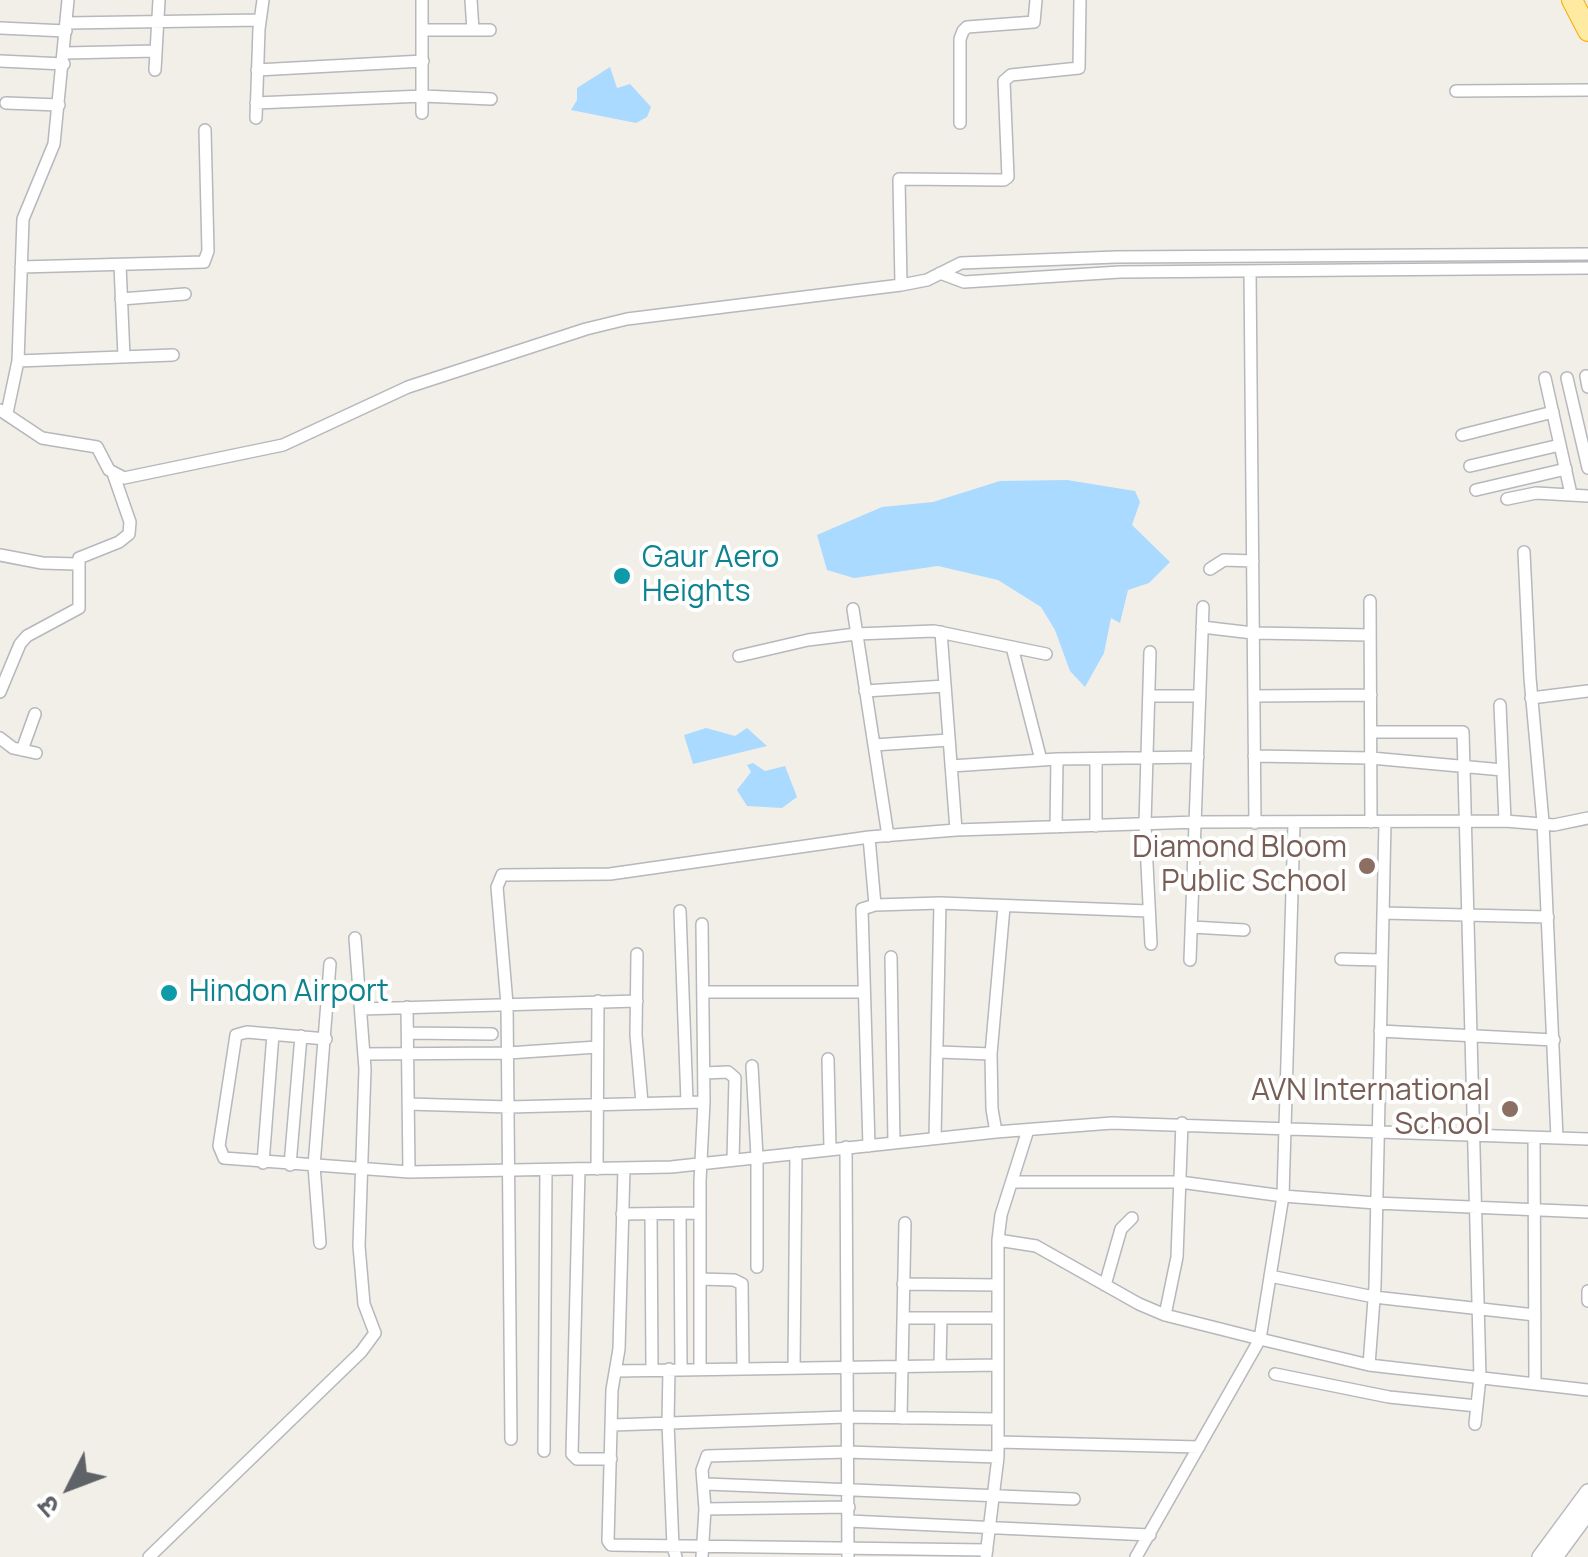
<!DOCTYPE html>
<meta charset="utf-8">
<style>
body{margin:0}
#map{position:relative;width:1588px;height:1557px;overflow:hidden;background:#f1efe8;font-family:Manrope,"Noto Sans Devanagari",sans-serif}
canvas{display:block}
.north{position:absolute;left:20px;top:1437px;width:100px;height:100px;-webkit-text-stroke:8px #fff;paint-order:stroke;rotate:228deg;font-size:28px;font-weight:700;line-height:40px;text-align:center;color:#5f6368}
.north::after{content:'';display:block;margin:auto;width:35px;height:45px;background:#5f6368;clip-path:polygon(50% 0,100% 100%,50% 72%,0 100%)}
</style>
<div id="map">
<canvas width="1588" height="1557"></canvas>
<div class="north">उ</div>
</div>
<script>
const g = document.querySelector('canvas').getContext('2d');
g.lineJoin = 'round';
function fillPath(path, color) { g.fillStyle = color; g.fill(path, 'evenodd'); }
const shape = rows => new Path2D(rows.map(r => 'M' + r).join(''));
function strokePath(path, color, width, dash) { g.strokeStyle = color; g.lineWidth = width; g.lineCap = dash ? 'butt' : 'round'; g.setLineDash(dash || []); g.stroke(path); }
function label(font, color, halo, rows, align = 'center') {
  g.font = font + ' Manrope,sans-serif'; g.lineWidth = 8; g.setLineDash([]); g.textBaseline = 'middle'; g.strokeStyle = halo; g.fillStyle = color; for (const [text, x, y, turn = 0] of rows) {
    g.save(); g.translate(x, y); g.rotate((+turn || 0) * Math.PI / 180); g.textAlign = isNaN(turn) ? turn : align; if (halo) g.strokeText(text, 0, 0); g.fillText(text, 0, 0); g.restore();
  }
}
fillPath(shape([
 [610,67,617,88,630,84,651,107,647,117,636,123,571,110,577,100,577,88],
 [1067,480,1135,491,1140,502,1132,525,1170,562,1149,583,1128,590,1120,623,1111,618,1104,653,1085,687,1070,671,1055,630,1041,607,998,580,938,566,854,578,827,570,817,535,882,507,933,502,1000,481],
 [706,728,735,736,747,728,767,746,693,764,684,735],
 [753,763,765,771,785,766,797,797,782,808,747,806,737,790,751,772,747,765]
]), '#aadaff');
const minor = shape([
 [471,0,473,30],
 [67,23,260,20],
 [0,28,66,31],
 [423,30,490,30],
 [65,53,156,51],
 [0,61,64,64],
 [155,70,159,0],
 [257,70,423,61],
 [1456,91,1588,90],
 [6,103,59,105],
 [256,103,423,96,491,99],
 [422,113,422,0],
 [256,118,259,29,263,0],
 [960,123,960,39,963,31,967,27,1034,22,1036,0],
 [120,265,124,357],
 [21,267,204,262,208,251,205,130],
 [1250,271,1255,823],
 [940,273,964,282,1120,272,1588,268],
 [901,285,899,179,1004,180,1008,177,1004,81,1011,75,1079,68,1080,0],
 [121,299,185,294],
 [18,361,173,355],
 [1586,376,1588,387],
 [1545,378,1571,494],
 [1567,378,1588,468],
 [0,410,42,438,97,447,109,470,124,478,283,445,408,387,586,329,627,319,901,285,927,280,961,263,1116,257,1588,254],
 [7,413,18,361,23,219,54,144,68,0],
 [1462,435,1553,412],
 [1470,466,1560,445],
 [1476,490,1566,469],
 [1507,499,1536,493,1588,496],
 [1524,552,1530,678,1543,822,1557,1138],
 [0,555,42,563,77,564],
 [1210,569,1224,560,1253,561],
 [1370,601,1371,822],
 [853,609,888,836],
 [1202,627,1253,633,1370,635],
 [941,632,956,830],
 [1012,647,1041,760],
 [1150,652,1145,824,1151,944],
 [739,656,808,640,856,634,934,631,1046,654],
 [865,691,945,686],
 [0,692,20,644,27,636,79,608,79,558,119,542,129,534,130,522,114,476],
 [1149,696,1200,696],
 [1254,696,1371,695],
 [1531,698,1588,691],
 [1500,705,1505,821],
 [1371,732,1463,732,1480,1377,1475,1424],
 [0,738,13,748,36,753],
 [874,745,949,740],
 [22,750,35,714],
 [1254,756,1371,758,1503,770],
 [1096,759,1096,826],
 [951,766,1057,759,1198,757],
 [1056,827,1057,759],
 [869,837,875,905],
 [680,911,687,1102],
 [1383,913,1548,917],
 [1192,927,1244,930],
 [637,954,636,1035,642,1103],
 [891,957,894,1143],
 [1341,959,1381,960],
 [1190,960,1203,607],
 [703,992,864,992],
 [407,1007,409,1172],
 [361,1009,637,1001],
 [1380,1031,1554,1040],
 [408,1033,492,1034],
 [326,1039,247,1032,236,1035,219,1146,224,1158,409,1172,671,1167,996,1132,1112,1123,1588,1139],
 [939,1052,991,1054],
 [364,1054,508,1053,597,1047],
 [828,1059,830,1149],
 [752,1066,757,1157,757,1267],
 [704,1073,728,1072,735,1078,733,1160],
 [408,1104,509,1107,704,1102],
 [996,1132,992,1109,991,1054,1004,907],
 [935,1138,940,903],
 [1534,1138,1535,1382],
 [869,1146,862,909,875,905,940,903,1149,911],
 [846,1147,848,1557],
 [263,1163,273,1034],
 [290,1165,301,1036],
 [624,1168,619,1349,612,1390,608,1541,611,1545,987,1550],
 [579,1169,572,1454,577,1459,611,1459],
 [597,1169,598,1001],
 [1012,1182,1180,1182,1283,1196,1376,1203,1588,1212],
 [622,1214,700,1213],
 [651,1214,652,1369],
 [680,1214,681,1369],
 [998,1240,1036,1246,1139,1304,1165,1315,1260,1339,1369,1365,1588,1390],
 [320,1243,314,1166,330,964],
 [1270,1276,1374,1297,1535,1315],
 [700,1279,734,1280,742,1284,743,1368],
 [903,1284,998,1285],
 [1105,1285,1121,1229,1132,1218],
 [1588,1291,1588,1301],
 [1165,1315,1177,1257,1182,1123],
 [903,1318,998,1318],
 [940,1365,941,1318],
 [1369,1365,1375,1286,1385,822],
 [700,1368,700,1181,704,1102,702,924],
 [794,1368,796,1153],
 [669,1369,668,1423,673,1547,676,1557],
 [616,1371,998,1365],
 [1275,1374,1389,1397,1477,1406],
 [901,1418,905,1223],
 [612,1425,846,1417,998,1419],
 [511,1439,507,1004,497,887,502,875,610,874,869,837,956,830,1197,822,1505,821,1554,825,1588,818],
 [998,1442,1199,1447],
 [544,1451,546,1170],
 [707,1484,1074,1499],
 [705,1509,849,1507],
 [849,1521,1150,1535],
 [986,1555,998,1457,998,1240,1001,1215,1028,1130],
 [149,1557,361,1352,375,1333,364,1304,359,1246,365,1069,355,938],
 [702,1557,705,1509,702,1470,707,1456,847,1452,998,1457],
 [1136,1557,1260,1339,1283,1196,1294,824]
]);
const secondary = shape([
 [1540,1557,1588,1492],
 [1555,1557,1588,1512]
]);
const trunk = shape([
 [1572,0,1588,31]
]);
strokePath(minor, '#b5b8bc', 14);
strokePath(secondary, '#b6babf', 18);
strokePath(trunk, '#f9ab00', 22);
strokePath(minor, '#fff', 11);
strokePath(secondary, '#fff', 15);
strokePath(trunk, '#feeaa1', 20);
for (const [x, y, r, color] of [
 [622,576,10,"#0f9aa8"],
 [1367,866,10,"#8d6e63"],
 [169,993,10,"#0f9aa8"],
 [1510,1109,10,"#8d6e63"]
]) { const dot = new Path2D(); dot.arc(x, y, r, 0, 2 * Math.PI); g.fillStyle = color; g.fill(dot); strokePath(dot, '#fff', 4); }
label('30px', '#0d838f', '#fff', [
 ["Gaur Aero",642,559],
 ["Heights",642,593],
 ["Hindon Airport",189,993]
], 'left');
label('30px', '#785e54', '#fff', [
 ["Diamond Bloom",1347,849],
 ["Public School",1347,883],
 ["AVN International",1490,1092],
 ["School",1490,1126]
], 'right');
</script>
